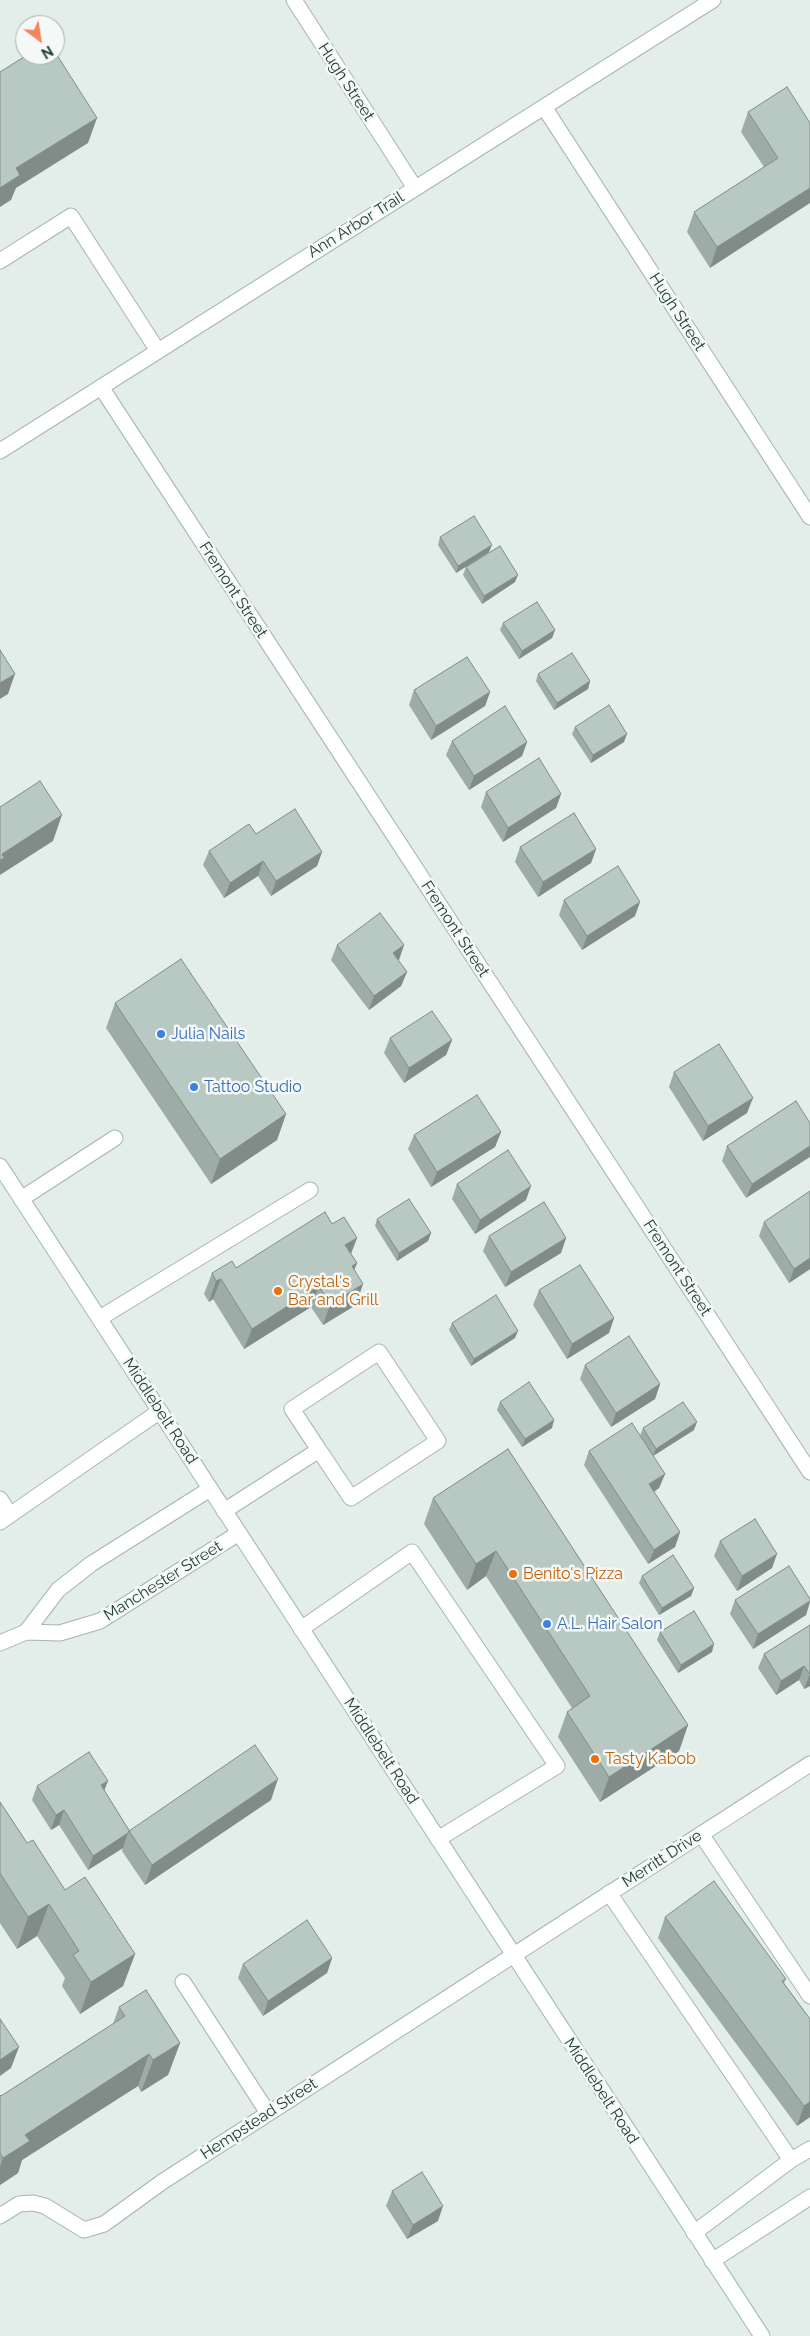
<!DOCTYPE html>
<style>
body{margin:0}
#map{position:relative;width:810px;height:2336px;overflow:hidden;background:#e3ede9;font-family:Raleway,sans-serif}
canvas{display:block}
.north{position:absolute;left:15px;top:15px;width:50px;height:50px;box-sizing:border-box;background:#f4f9f7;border:1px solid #a0afab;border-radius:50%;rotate:149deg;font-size:14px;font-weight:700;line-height:20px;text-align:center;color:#223f38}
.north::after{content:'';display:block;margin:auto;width:18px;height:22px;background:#f3845b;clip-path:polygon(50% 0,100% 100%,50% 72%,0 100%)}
</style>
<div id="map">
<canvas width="810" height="2336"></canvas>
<div class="north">N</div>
</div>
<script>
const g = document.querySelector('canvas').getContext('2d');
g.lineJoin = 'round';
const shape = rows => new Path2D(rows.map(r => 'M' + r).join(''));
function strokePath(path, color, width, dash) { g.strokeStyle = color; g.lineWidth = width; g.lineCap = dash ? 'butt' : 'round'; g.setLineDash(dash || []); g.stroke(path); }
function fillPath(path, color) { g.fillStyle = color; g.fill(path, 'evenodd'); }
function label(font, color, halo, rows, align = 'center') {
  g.font = font + ' Raleway,sans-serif'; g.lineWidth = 5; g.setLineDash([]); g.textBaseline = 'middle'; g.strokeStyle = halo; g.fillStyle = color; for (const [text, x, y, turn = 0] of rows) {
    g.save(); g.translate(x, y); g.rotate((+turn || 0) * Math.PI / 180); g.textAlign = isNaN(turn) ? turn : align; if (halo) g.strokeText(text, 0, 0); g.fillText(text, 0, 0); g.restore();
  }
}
const service = shape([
 [0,261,71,216,158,351],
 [21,1199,115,1138],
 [100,1318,310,1190],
 [0,1499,10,1515],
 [224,1511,319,1450,351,1498,438,1441,379,1352,292,1409,319,1450],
 [0,1522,160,1411],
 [301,1629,412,1552,557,1766,438,1839],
 [701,1834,810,1996],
 [609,1893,791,2160],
 [694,2233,791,2160,810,2149],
 [712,2261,810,2197]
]);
const minor = shape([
 [294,0,415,188],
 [544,107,810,517],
 [101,387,810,1472],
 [26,1632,58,1590,91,1564,210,1489],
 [0,1643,26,1632,60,1633,100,1621,239,1533],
 [183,1982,268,2113],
 [0,2216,19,2204,33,2203,45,2206,84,2230,104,2224,162,2182,810,1764]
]);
const tertiary = shape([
 [0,451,713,0]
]);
const secondary = shape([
 [0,1166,762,2336]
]);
strokePath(service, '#a5b5b0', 17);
strokePath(minor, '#a5b5b0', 17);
strokePath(tertiary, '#a5b5b0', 17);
strokePath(secondary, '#a1b9b1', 17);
strokePath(service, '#fff', 15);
strokePath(minor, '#fff', 15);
strokePath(tertiary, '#fff', 15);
strokePath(secondary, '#fff', 15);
fillPath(shape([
 [748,112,810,123,710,268,687,232,694,212,764,167,741,132],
 [440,537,489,552,456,573,438,545],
 [466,567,515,582,482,604,463,575],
 [503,623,555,630,552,638,519,659,500,630],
 [538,674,590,681,588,689,554,710,536,681],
 [414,690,490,692,485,706,431,740,409,705],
 [575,727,624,742,591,763,572,734],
 [452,741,527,742,522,756,469,790,446,755],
 [486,792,561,794,556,808,503,842,481,807],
 [520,847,596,849,591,863,538,897,515,862],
 [209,851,322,852,317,866,271,896,258,876,224,898,203,865],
 [564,900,635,916,582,950,559,915],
 [337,945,404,945,398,960,407,972,401,986,369,1010,331,960],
 [115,1003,286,1114,277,1140,211,1184,106,1028],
 [390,1038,452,1040,446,1055,404,1083,384,1053],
 [674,1072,747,1113,703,1141,669,1087],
 [796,1101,746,1198,722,1161,727,1146],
 [501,1132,495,1147,431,1187,408,1149,414,1135],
 [457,1184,526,1200,475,1234,452,1199],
 [377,1219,431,1233,428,1241,397,1261,375,1226],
 [764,1222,810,1269,789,1283,759,1236],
 [332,1224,357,1238,351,1254,357,1263,354,1270,356,1305,323,1325,311,1307,244,1349,213,1299,209,1302,204,1294,212,1273,236,1268],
 [489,1236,566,1238,561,1253,505,1287,483,1251],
 [539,1290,614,1318,609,1333,567,1359,533,1305],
 [452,1323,515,1338,471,1366,449,1330],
 [585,1365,660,1384,655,1399,611,1427,580,1379],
 [500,1402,552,1428,522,1447,497,1410],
 [643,1428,694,1430,653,1456,640,1436],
 [508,1449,688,1725,679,1751,600,1802,558,1737,567,1712,572,1708,486,1576,467,1590,424,1524,433,1498],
 [589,1451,665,1474,659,1488,654,1492,680,1532,675,1547,648,1564,584,1465],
 [720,1541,772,1568,737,1591,714,1556],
 [642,1576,694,1588,691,1596,659,1615,639,1583],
 [810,1599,810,1602,806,1615,753,1649,730,1614,735,1600],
 [810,1625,810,1686,804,1689,799,1680,776,1695,758,1668,764,1654],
 [660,1632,712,1652,678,1673,657,1640],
 [37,1786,104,1791,130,1831,271,1800,145,1885,122,1851,123,1848,88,1870,59,1825,51,1830,32,1800],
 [0,1802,27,1843,65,1890,135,1954,123,1986,80,2014,62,1986,65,1978,37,1936,17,1949,0,1923],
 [665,1917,786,1979,784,1983,810,2019,810,2117,797,2126,658,1938],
 [332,1958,327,1973,263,2016,238,1978,243,1964],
 [119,2007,180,2043,168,2075,141,2092,138,2086,22,2160,18,2173,0,2185,0,2095,1,2096,113,2024],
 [392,2191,438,2221,407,2239,386,2206]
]), '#9eaca7');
fillPath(shape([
 [97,118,88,143,16,188,11,200,0,207,0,188,16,168],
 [810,188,810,203,710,268,717,247],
 [492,545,489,552,456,573,458,566],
 [518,575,515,582,482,604,484,596],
 [555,630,552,638,519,659,522,651],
 [15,674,8,694,0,699,0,683],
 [590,681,588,689,554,710,557,703],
 [490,692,485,706,431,740,436,726],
 [627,734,624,742,591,763,593,755],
 [527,742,522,756,469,790,474,776],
 [561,794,556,808,503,842,508,828],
 [62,815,53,841,0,875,0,859,2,854],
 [596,849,591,863,538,897,543,882],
 [322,852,317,866,271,896,276,881],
 [263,861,258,876,224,898,230,883],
 [640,902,635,916,582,950,587,936],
 [404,945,399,960,388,968,393,953],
 [407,972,401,986,369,1010,374,996],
 [452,1040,446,1055,404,1083,409,1068],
 [753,1098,747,1113,703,1141,708,1126],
 [286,1114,277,1140,211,1184,220,1159],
 [501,1132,495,1147,431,1187,437,1172],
 [810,1146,810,1157,746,1198,752,1184],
 [531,1186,526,1200,475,1234,480,1220],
 [431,1233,428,1241,397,1261,399,1253],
 [357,1238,349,1258,345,1245],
 [566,1238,561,1253,505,1287,511,1272],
 [810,1258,810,1269,789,1283,794,1269],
 [357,1263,349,1283,352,1266],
 [221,1279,213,1299,209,1302,216,1281],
 [363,1284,356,1305,323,1325,330,1305],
 [319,1286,311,1307,244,1349,252,1329],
 [614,1318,609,1333,567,1359,572,1344],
 [518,1331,515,1338,471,1366,474,1359],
 [660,1384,655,1399,611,1427,616,1413],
 [554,1420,552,1428,522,1447,525,1439],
 [697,1422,694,1430,653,1456,656,1449],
 [665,1474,659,1488,643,1499,649,1484],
 [680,1532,675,1547,648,1564,654,1550],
 [496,1551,486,1576,467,1590,476,1564],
 [777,1554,772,1568,737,1591,742,1576],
 [694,1588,691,1596,659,1615,662,1608],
 [810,1601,806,1615,753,1649,758,1634],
 [714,1644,712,1652,678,1673,681,1665],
 [804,1666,799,1680,776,1695,781,1681],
 [810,1674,810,1686,804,1689],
 [688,1725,679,1751,600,1802,609,1777],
 [278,1779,271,1800,145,1885,152,1865],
 [108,1781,102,1796,101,1785],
 [64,1810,59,1825,51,1830,56,1815],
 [128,1833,123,1848,88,1870,93,1856],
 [49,1904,37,1936,17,1949,28,1917],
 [135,1954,123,1986,80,2014,91,1982],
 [332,1958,327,1973,263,2016,268,2001],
 [180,2043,168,2075,141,2092,153,2060],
 [19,2047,11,2068,0,2076,0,2060],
 [149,2054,138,2086,22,2160,18,2173,0,2185,0,2167,3,2158,25,2135],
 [810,2102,810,2117,797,2126,804,2106],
 [443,2206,438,2221,407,2239,413,2225]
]), '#818c88');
const building = shape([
 [55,52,97,118,16,168,20,175,0,188,0,72,27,55,55,55,55,52],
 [787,87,810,123,810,188,717,247,694,212,778,158,748,112,787,87],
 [474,516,492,545,458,566,440,537,474,516],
 [500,546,518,575,484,596,466,567,500,546],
 [537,602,555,630,522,651,503,623,537,602],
 [0,650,15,674,0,683,0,650],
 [572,653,590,681,557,703,538,674,572,653],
 [467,657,490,692,436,726,414,690,467,657],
 [609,705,627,734,593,755,575,727,609,705],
 [505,706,527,742,474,776,452,741,505,706],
 [539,758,561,794,508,828,486,792,539,758],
 [40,781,62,815,2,854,4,858,0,860,0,807,40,781],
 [295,809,322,852,276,881,263,861,230,883,209,851,249,824,256,834,295,809],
 [574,813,596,849,543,882,520,847,574,813],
 [618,866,640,902,587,936,564,900,618,866],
 [380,913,404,945,393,953,407,972,374,996,337,945,380,913],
 [181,959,286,1114,220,1159,115,1003,181,959],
 [432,1011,452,1040,409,1068,390,1038,432,1011],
 [719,1044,753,1098,708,1126,674,1072,719,1044],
 [477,1095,501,1132,437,1172,414,1135,477,1095],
 [796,1101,810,1123,810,1146,752,1184,727,1146,796,1101],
 [508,1150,531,1186,480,1220,457,1184,508,1150],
 [810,1191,810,1258,794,1269,764,1222,810,1191],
 [409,1199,431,1233,399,1253,377,1219,409,1199],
 [544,1202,566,1238,511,1272,489,1236,544,1202],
 [325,1212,332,1224,344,1217,357,1238,345,1245,357,1263,352,1266,363,1284,330,1305,319,1286,252,1329,221,1279,216,1281,212,1273,232,1261,236,1268,325,1212],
 [580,1265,614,1318,572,1344,539,1290,580,1265],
 [496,1295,518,1331,474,1359,452,1323,496,1295],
 [629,1336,660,1384,616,1413,585,1365,629,1336],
 [529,1382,554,1420,525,1439,500,1402,529,1382],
 [683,1402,697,1422,656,1449,643,1428,683,1402],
 [632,1423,665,1474,649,1484,680,1532,654,1550,589,1451,632,1423],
 [508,1449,688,1725,609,1777,567,1712,590,1696,496,1551,476,1564,433,1498,508,1449],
 [755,1519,777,1554,742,1576,720,1541,755,1519],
 [673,1555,694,1588,662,1608,642,1576,673,1555],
 [789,1566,810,1599,810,1601,758,1634,735,1600,789,1566],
 [694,1611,714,1644,681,1665,660,1632,694,1611],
 [810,1625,810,1674,804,1666,781,1681,764,1654,810,1625],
 [255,1745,278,1779,152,1865,129,1831,255,1745],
 [89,1752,108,1781,101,1785,130,1832,129,1831,128,1833,93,1856,64,1810,56,1815,37,1786,89,1752],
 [0,1802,27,1843,33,1840,65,1890,85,1877,135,1954,91,1982,73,1955,79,1951,49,1904,28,1917,0,1873,0,1802],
 [714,1881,786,1979,782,1981,810,2019,810,2102,804,2106,665,1917,714,1881],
 [307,1920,332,1958,268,2001,243,1964,307,1920],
 [146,1990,180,2043,153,2060,149,2054,25,2135,30,2141,3,2158,0,2153,0,2095,1,2096,125,2016,119,2007,146,1990],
 [0,2019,19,2047,0,2060,0,2019],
 [422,2172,443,2206,413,2225,392,2191,422,2172]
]);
fillPath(building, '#b8c8c2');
strokePath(building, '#818c88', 1);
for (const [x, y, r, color] of [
 [161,1034,5,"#3f7fe0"],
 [194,1087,5,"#3f7fe0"],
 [278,1291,5,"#e8710a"],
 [513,1574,5,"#e8710a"],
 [547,1624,5,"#3f7fe0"],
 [595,1759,5,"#e8710a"]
]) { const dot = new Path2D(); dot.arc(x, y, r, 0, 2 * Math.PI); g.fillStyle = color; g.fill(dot); strokePath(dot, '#f4f9f7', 2); }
label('16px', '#223f38', '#f4f9f7', [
 ["Hugh Street",346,82,57],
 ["Ann Arbor Trail",356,225,-32],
 ["Hugh Street",677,312,57],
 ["Fremont Street",233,590,57],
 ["Fremont Street",455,929,57],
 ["Fremont Street",677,1268,57],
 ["Middlebelt Road",160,1411,57],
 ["Manchester Street",163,1581,-32],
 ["Middlebelt Road",381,1751,57],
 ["Merritt Drive",662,1859,-33],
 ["Middlebelt Road",601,2091,57],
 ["Hempstead Street",259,2119,-33]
]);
label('16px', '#366cbe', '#f4f9f7', [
 ["Julia Nails",171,1034],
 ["Tattoo Studio",204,1087],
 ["A.L. Hair Salon",557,1624]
], 'left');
label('16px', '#c56008', '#f4f9f7', [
 ["Crystal's",288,1282],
 ["Bar and Grill",288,1300],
 ["Benito's Pizza",523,1574],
 ["Tasty Kabob",605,1759]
], 'left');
</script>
